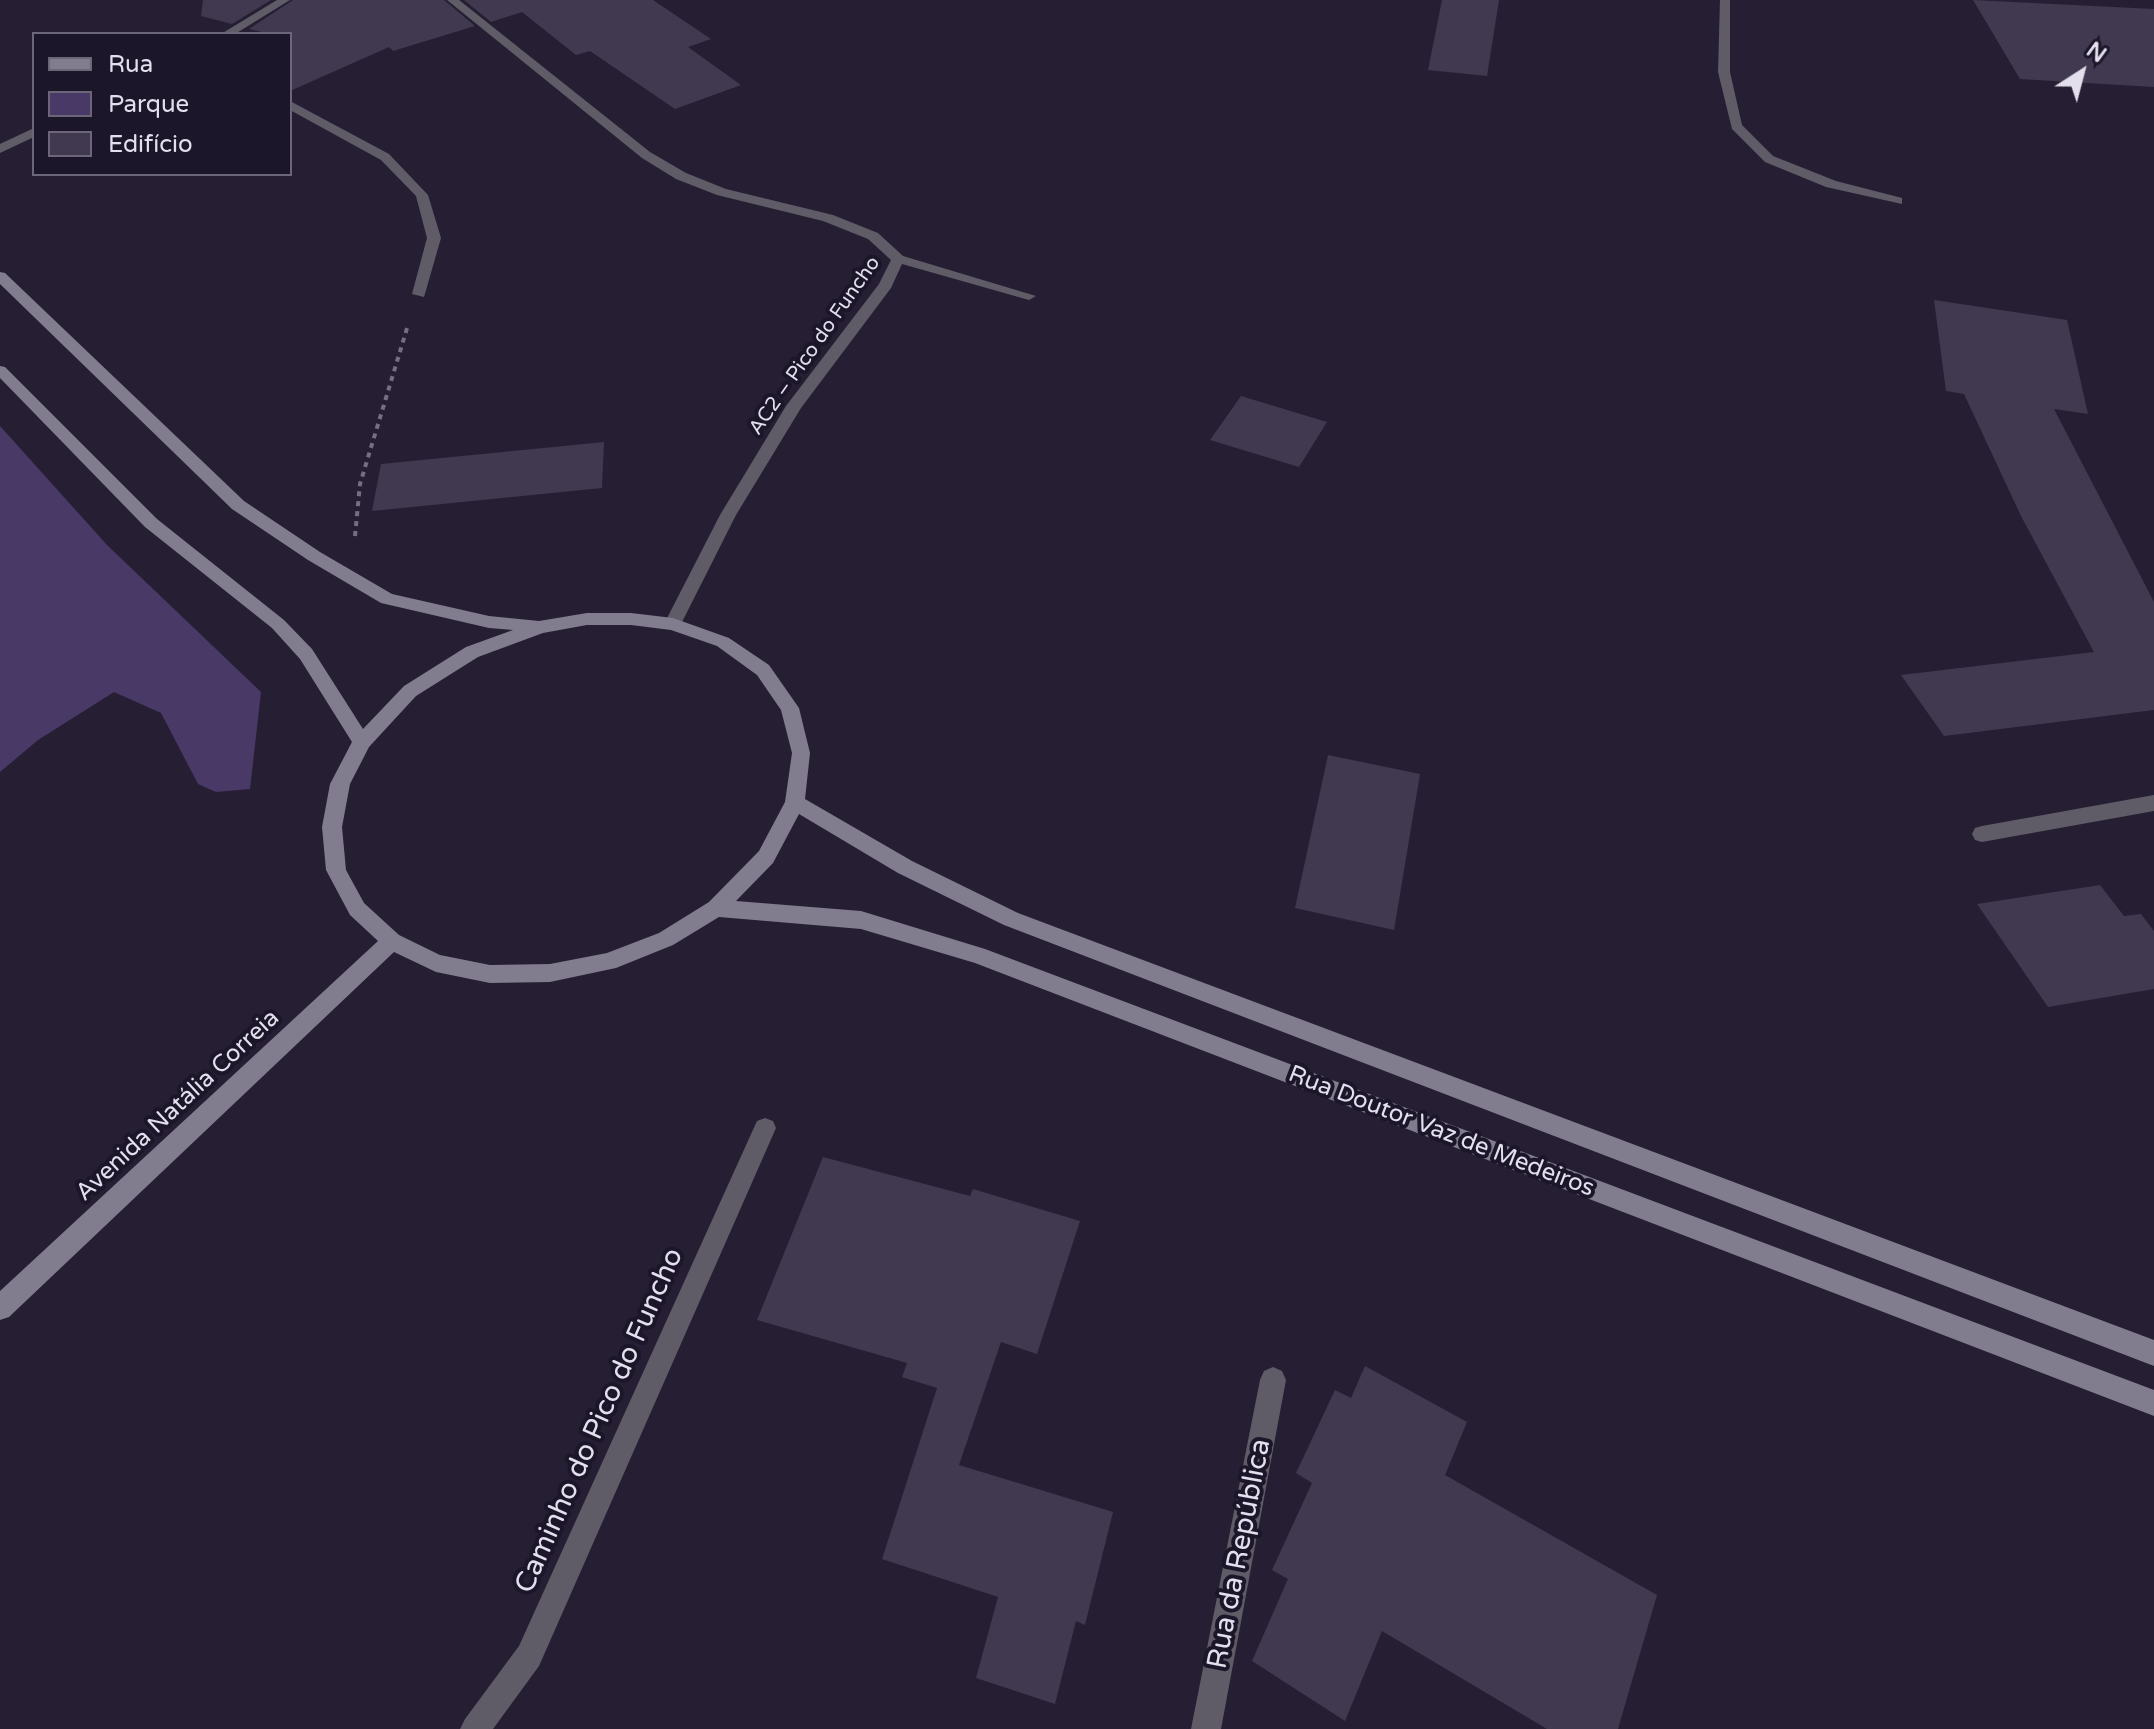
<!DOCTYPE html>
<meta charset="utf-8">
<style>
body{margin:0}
#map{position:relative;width:2154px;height:1729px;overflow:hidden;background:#261f34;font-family:"Varela Round",sans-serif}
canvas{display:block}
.legend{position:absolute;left:32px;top:32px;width:260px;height:144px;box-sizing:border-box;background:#1c162a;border:2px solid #6c6678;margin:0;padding:10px 14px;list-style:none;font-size:24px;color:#e3dfed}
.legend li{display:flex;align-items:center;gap:16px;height:40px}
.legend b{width:40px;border:2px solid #6c6678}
.north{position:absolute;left:2042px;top:32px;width:80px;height:80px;-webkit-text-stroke:6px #1c162a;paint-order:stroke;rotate:36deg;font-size:22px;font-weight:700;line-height:32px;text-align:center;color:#e3dfed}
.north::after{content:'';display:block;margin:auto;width:28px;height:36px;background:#e3dfed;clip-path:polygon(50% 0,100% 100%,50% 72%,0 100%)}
</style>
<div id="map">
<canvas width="2154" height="1729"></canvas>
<ul class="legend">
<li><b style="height:10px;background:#817c8e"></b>Rua</li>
<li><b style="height:22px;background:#493967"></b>Parque</li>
<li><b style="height:22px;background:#40394f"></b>Edifício</li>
</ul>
<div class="north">N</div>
</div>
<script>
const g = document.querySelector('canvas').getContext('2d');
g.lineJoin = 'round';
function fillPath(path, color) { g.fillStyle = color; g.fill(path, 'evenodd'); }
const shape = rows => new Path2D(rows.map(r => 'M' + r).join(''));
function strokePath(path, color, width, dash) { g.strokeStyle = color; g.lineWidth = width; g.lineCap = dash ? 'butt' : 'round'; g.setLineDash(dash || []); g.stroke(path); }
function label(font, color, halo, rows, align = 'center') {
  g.font = font + ' "Varela Round",sans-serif'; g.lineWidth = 8; g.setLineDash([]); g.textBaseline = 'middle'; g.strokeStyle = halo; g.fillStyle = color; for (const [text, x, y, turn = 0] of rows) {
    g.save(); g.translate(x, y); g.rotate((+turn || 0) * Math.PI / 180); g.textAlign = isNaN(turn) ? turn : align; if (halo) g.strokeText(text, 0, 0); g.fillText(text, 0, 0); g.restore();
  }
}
fillPath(shape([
 [0,426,107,545,261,692,250,789,216,792,198,784,161,713,114,692,38,740,0,772]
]), '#493967');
fillPath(shape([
 [203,0,271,0,232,24,201,16],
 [293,0,444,0,475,26,393,51,389,47,290,91,290,34,270,34,249,29],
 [464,0,653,0,711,39,688,47,741,85,675,109,590,51,576,55,522,12,491,22],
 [1442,0,1499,0,1487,76,1428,70],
 [1973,0,2154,9,2154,87,2020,79],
 [1934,300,2067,320,2088,414,2054,409,2154,602,2154,710,1944,736,1901,675,2094,652,2021,516,1964,394,1946,391],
 [1241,396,1327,422,1299,467,1210,440],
 [604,442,602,488,372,511,381,464],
 [1328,755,1420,774,1394,930,1295,908],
 [2100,885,2124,916,2141,914,2154,931,2154,989,2048,1007,1977,904],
 [823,1157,970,1196,973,1189,1080,1221,1037,1354,1001,1342,959,1465,1113,1512,1085,1625,1076,1621,1055,1704,976,1678,998,1597,882,1559,937,1388,902,1377,907,1363,757,1320],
 [1365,1366,1467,1422,1445,1475,1657,1595,1618,1729,1547,1729,1382,1631,1345,1721,1252,1661,1288,1579,1272,1570,1312,1483,1296,1473,1335,1390,1351,1398]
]), '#40394f');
strokePath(shape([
 [355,536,360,484,408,325]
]), '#746f81', 4, [5, 5]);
fillPath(shape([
 [1720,0,1730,0,1730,72,1742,125,1773,156,1836,181,1902,198,1902,204,1826,187,1765,162,1732,129,1718,72,1720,0]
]), '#5f5c67');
fillPath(shape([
 [277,0,290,0,235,34,221,34,277,0],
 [447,0,459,0,650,152,686,173,726,189,833,215,878,233,903,256,1036,296,1029,300,902,264,891,288,801,408,736,515,679,628,667,628,664,624,720,515,786,406,879,284,891,260,868,239,823,221,717,195,676,179,642,158,447,0],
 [290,101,389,154,428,195,441,238,424,297,412,294,427,238,416,196,381,160,290,110,290,101],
 [34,128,34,137,0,153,0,144,34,128],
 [2154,795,2154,811,1982,842,1975,840,1972,834,1975,828,1982,826,2154,795],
 [765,1118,773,1121,776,1128,539,1666,493,1729,460,1729,465,1719,519,1646,757,1121,765,1118],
 [1273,1367,1282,1371,1286,1380,1221,1729,1191,1729,1260,1380,1264,1371,1273,1367]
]), '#5f5c67');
fillPath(shape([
 [0,272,5,273,244,501,320,552,392,594,489,616,539,621,587,613,631,613,673,618,729,638,769,665,799,708,810,753,805,799,912,861,1018,913,2154,1340,2154,1366,1004,925,898,873,799,814,773,863,736,901,861,911,985,949,2154,1390,2154,1416,975,963,861,929,719,917,673,945,616,968,550,982,490,983,436,972,394,952,9,1317,0,1320,0,1291,378,941,350,915,326,870,322,827,330,784,352,742,300,659,272,628,145,527,0,378,0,366,5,367,157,519,284,620,312,649,363,729,404,686,466,647,513,630,489,628,381,603,308,560,232,509,0,284,0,272],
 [587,625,631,625,671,630,717,646,757,675,781,710,792,753,785,802,759,851,709,902,659,933,607,953,550,964,490,965,440,955,399,935,364,903,346,870,342,827,350,784,369,747,416,696,478,657,543,633,587,625]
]), '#817c8e');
label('20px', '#e3dfed', '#1c162a', [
 ["AC2 – Pico do Funcho",815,346,-55]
]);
label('24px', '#e3dfed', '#1c162a', [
 ["Avenida Natália Correia",178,1106,-43],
 ["Rua Doutor Vaz de Medeiros",1441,1132,21]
]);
label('28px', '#e3dfed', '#1c162a', [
 ["Caminho do Pico do Funcho",600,1421,-66],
 ["Rua da República",1240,1554,-79]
]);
</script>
